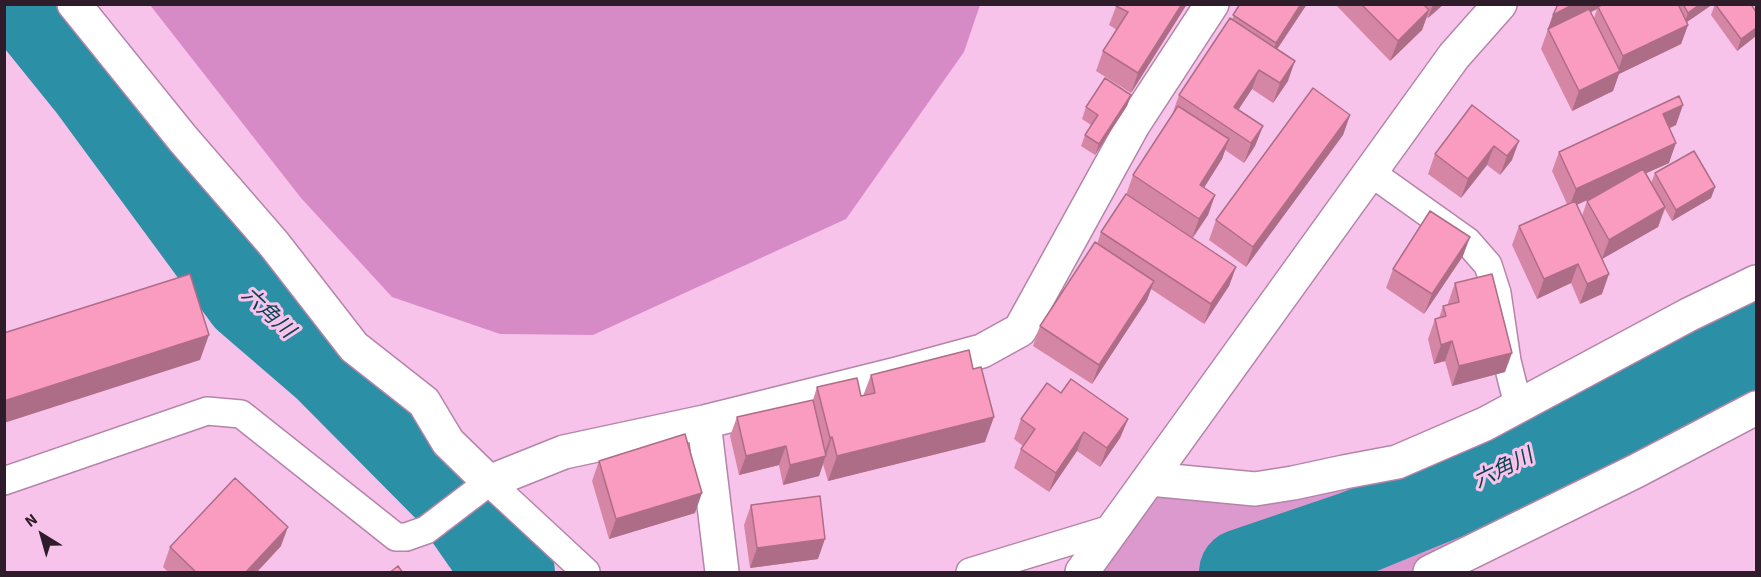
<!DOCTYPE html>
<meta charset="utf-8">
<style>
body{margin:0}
#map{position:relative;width:1761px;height:577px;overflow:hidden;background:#f8c3eb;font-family:"Source Sans 3",sans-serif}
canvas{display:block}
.frame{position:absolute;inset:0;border:6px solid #2f1c2b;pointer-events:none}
.north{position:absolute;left:12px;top:505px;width:60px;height:60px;-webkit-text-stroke:4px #f8c3eb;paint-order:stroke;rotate:323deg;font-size:16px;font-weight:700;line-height:24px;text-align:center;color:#2f1c2b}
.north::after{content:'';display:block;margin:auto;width:21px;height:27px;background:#2f1c2b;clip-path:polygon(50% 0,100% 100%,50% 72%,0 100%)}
</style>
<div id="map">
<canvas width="1761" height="577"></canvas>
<div class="frame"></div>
<div class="north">N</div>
</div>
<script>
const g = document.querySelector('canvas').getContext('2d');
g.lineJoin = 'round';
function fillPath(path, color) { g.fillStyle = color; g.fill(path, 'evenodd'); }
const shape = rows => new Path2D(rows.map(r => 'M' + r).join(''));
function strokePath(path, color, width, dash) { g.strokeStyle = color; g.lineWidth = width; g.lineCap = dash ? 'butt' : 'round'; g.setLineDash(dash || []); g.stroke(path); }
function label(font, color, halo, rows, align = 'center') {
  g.font = font + ' "Source Sans 3","Noto Sans JP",sans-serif'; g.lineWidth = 6; g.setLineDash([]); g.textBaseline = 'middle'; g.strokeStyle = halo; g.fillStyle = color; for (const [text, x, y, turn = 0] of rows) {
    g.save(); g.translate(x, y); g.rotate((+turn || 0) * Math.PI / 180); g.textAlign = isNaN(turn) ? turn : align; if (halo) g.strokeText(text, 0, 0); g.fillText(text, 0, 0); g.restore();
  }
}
fillPath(shape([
 [1756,282,1756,408,1430,572,1082,572,1150,479,1344,472]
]), '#dc99cd');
fillPath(shape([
 [150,5,980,5,964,52,846,219,593,335,500,334,392,297,301,198]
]), '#d78bc6');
strokePath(shape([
 [24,4,91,87,247,299,326,367,449,491,488,547,512,572],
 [1242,572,1354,534,1474,485,1704,372,1756,344]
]), '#2b90a6', 86);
const lane = shape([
 [1370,172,1467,241,1488,265,1497,293,1507,361,1518,405],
 [4,481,207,411,241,414,396,537,406,537,426,530,489,482,586,572],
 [970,572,1114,528]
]);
const street = shape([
 [74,4,183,139,274,244,354,347,424,402,448,442,489,482,564,452,704,422,897,374,982,351,1020,330,1133,125,1212,4],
 [704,422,722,572],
 [1150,479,1255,489,1293,483,1344,472,1397,462,1485,424,1688,315,1756,282],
 [1430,572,1636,471,1756,408]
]);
const secondary = shape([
 [1082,572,1454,56,1500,4]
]);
strokePath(lane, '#b584a9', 30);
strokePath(street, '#b584a9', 36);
strokePath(secondary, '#b584a9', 36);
strokePath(lane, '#fff', 27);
strokePath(street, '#fff', 33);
strokePath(secondary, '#fff', 33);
fillPath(shape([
 [1117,4,1187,4,1131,93,1096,71,1103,51,1117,30,1109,25],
 [1240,4,1307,4,1277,49,1288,81,1273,103,1252,89,1238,110,1263,126,1255,146,1244,163,1225,150,1222,159,1204,188,1215,195,1208,215,1193,238,1236,267,1229,286,1204,324,1151,289,1147,300,1092,384,1033,346,1040,326,1097,244,1101,232,1126,195,1133,175,1172,115,1179,95,1232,19],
 [1335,4,1444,4,1428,18,1427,17,1422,30,1390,61],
 [1558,4,1713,4,1687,22,1688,25,1681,44,1619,74,1613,91,1572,111,1541,49,1553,15],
 [1597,9,1594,18,1591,12],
 [1715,4,1751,4,1756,12,1756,36,1737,51,1711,15],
 [1131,95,1127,106,1095,155,1081,146,1085,135,1091,125,1082,119,1086,107],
 [1472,105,1512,160,1500,175,1487,165,1461,198,1428,174,1435,154],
 [1350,115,1343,135,1246,267,1209,240,1216,220],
 [1676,125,1670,128,1669,163,1646,173,1651,183,1655,173,1715,187,1711,198,1672,221,1665,209,1658,227,1602,259,1602,294,1580,304,1571,283,1537,299,1512,245,1519,226,1567,204,1552,171,1559,152],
 [1597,196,1587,201,1582,216,1577,205],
 [1463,256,1424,314,1386,288,1393,269],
 [1455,283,1505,372,1452,386,1445,361,1434,364,1428,339,1435,319,1439,318,1443,306,1448,305,1448,303],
 [871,375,985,442,828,481,823,464,819,476,783,485,779,465,739,475,730,436,737,417,813,400,817,387,861,396,863,396],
 [1061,393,1128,419,1120,438,1100,467,1077,451,1049,492,1014,468,1021,449,1023,446,1014,439,1021,419],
 [599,461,695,513,609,539,592,481],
 [751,505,818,559,750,568,744,525],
 [281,546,256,573,169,573,163,567,170,547]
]), '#d686a5');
fillPath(shape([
 [1182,4,1187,4,1131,93,1138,73],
 [1301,4,1307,4,1268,63,1276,43],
 [1434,4,1444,4,1428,18,1432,7],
 [1574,4,1607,4,1598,7,1597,9,1550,32,1548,29,1546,34,1553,15],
 [1700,4,1713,4,1684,24,1688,13],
 [1429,10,1422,30,1390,61,1398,41],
 [1688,25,1681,44,1619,74,1613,91,1572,111,1579,91,1617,73,1623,56],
 [1756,28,1756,36,1737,51,1741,39],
 [1295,61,1288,81,1273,103,1280,83],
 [1259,70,1252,89,1227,127,1234,107],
 [1131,95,1127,106,1095,155,1099,144],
 [1683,105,1676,125,1656,134,1663,114],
 [1350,115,1343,135,1246,267,1253,247],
 [1263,126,1255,146,1244,163,1251,143],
 [1229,139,1222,159,1193,205,1200,185],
 [1519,141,1512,160,1500,175,1507,156],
 [1676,143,1669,163,1569,208,1576,189],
 [1494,146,1487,165,1461,198,1468,179],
 [1715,187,1711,198,1672,221,1676,210],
 [1215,195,1208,215,1192,238,1199,219],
 [1665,207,1658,227,1602,259,1609,240],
 [1470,237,1463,256,1424,314,1432,294],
 [1578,264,1571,283,1537,299,1544,279],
 [1236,267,1229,286,1204,324,1211,304],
 [1609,274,1602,294,1580,304,1587,284],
 [1154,281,1147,300,1092,384,1099,365],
 [209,335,200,360,4,423,4,401],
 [1452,341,1445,361,1434,364,1441,345],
 [1512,353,1505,372,1452,386,1459,366],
 [994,417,985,442,828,481,837,456],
 [1128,419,1120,438,1100,467,1107,448],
 [1084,432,1077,451,1049,492,1056,473],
 [832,437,819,476,783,485,790,465,823,457,830,438],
 [786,446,779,465,739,475,746,456],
 [702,493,695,513,609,539,616,519],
 [288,527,281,546,256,573,245,573],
 [825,539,818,559,750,568,757,548]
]), '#ae6d86');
const building = shape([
 [1117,4,1182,4,1138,73,1103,51,1128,12,1116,6,1117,4],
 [1240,4,1301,4,1276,43,1233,15,1240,4],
 [1361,4,1423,4,1429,10,1398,41,1361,4],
 [1558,4,1574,4,1553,15,1558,4],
 [1603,4,1678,4,1688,25,1623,56,1598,7,1603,4],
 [1683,4,1700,4,1688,13,1683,4],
 [1715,4,1751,4,1756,12,1756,28,1741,39,1715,4],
 [1589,9,1620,71,1579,91,1548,29,1589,9],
 [1230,18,1295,61,1280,83,1259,70,1234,107,1263,126,1251,143,1179,95,1230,18],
 [1105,78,1131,95,1099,144,1085,135,1098,115,1086,107,1105,78],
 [1313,88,1350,115,1253,247,1216,220,1313,88],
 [1679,96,1683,105,1663,114,1676,143,1576,189,1559,152,1679,96],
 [1472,105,1519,141,1507,156,1494,146,1468,179,1435,154,1472,105],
 [1178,106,1229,139,1200,185,1215,195,1199,219,1133,175,1178,106],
 [1694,151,1715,187,1676,210,1655,173,1694,151],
 [1643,169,1665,207,1609,240,1587,201,1643,169],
 [1126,194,1236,267,1211,304,1101,232,1126,194],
 [1575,201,1609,274,1587,284,1578,264,1544,279,1519,226,1575,201],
 [1430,211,1470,237,1432,294,1393,269,1430,211],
 [1095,242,1154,281,1099,365,1040,326,1095,242],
 [190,274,209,335,4,401,4,333,190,274],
 [1492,274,1512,353,1459,366,1452,341,1441,345,1435,319,1446,316,1443,306,1459,302,1455,283,1492,274],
 [969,350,973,369,981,367,994,417,837,456,832,437,830,438,817,387,857,378,861,396,875,393,871,375,969,350],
 [1071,379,1128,419,1107,448,1084,432,1056,473,1021,449,1035,429,1021,419,1047,383,1061,393,1071,379],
 [813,400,826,456,790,465,786,446,746,456,737,417,813,400],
 [685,434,702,493,616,519,599,461,685,434],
 [235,478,288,527,245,573,197,573,170,547,235,478],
 [820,496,825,539,757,548,751,505,820,496],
 [398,566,403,573,389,573,398,566]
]);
fillPath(building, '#f99cc0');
strokePath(building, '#ae6d86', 1.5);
label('italic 21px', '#07434f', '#f8c3eb', [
 ["六角川",267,314,43],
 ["六角川",1504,470,-26]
]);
</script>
